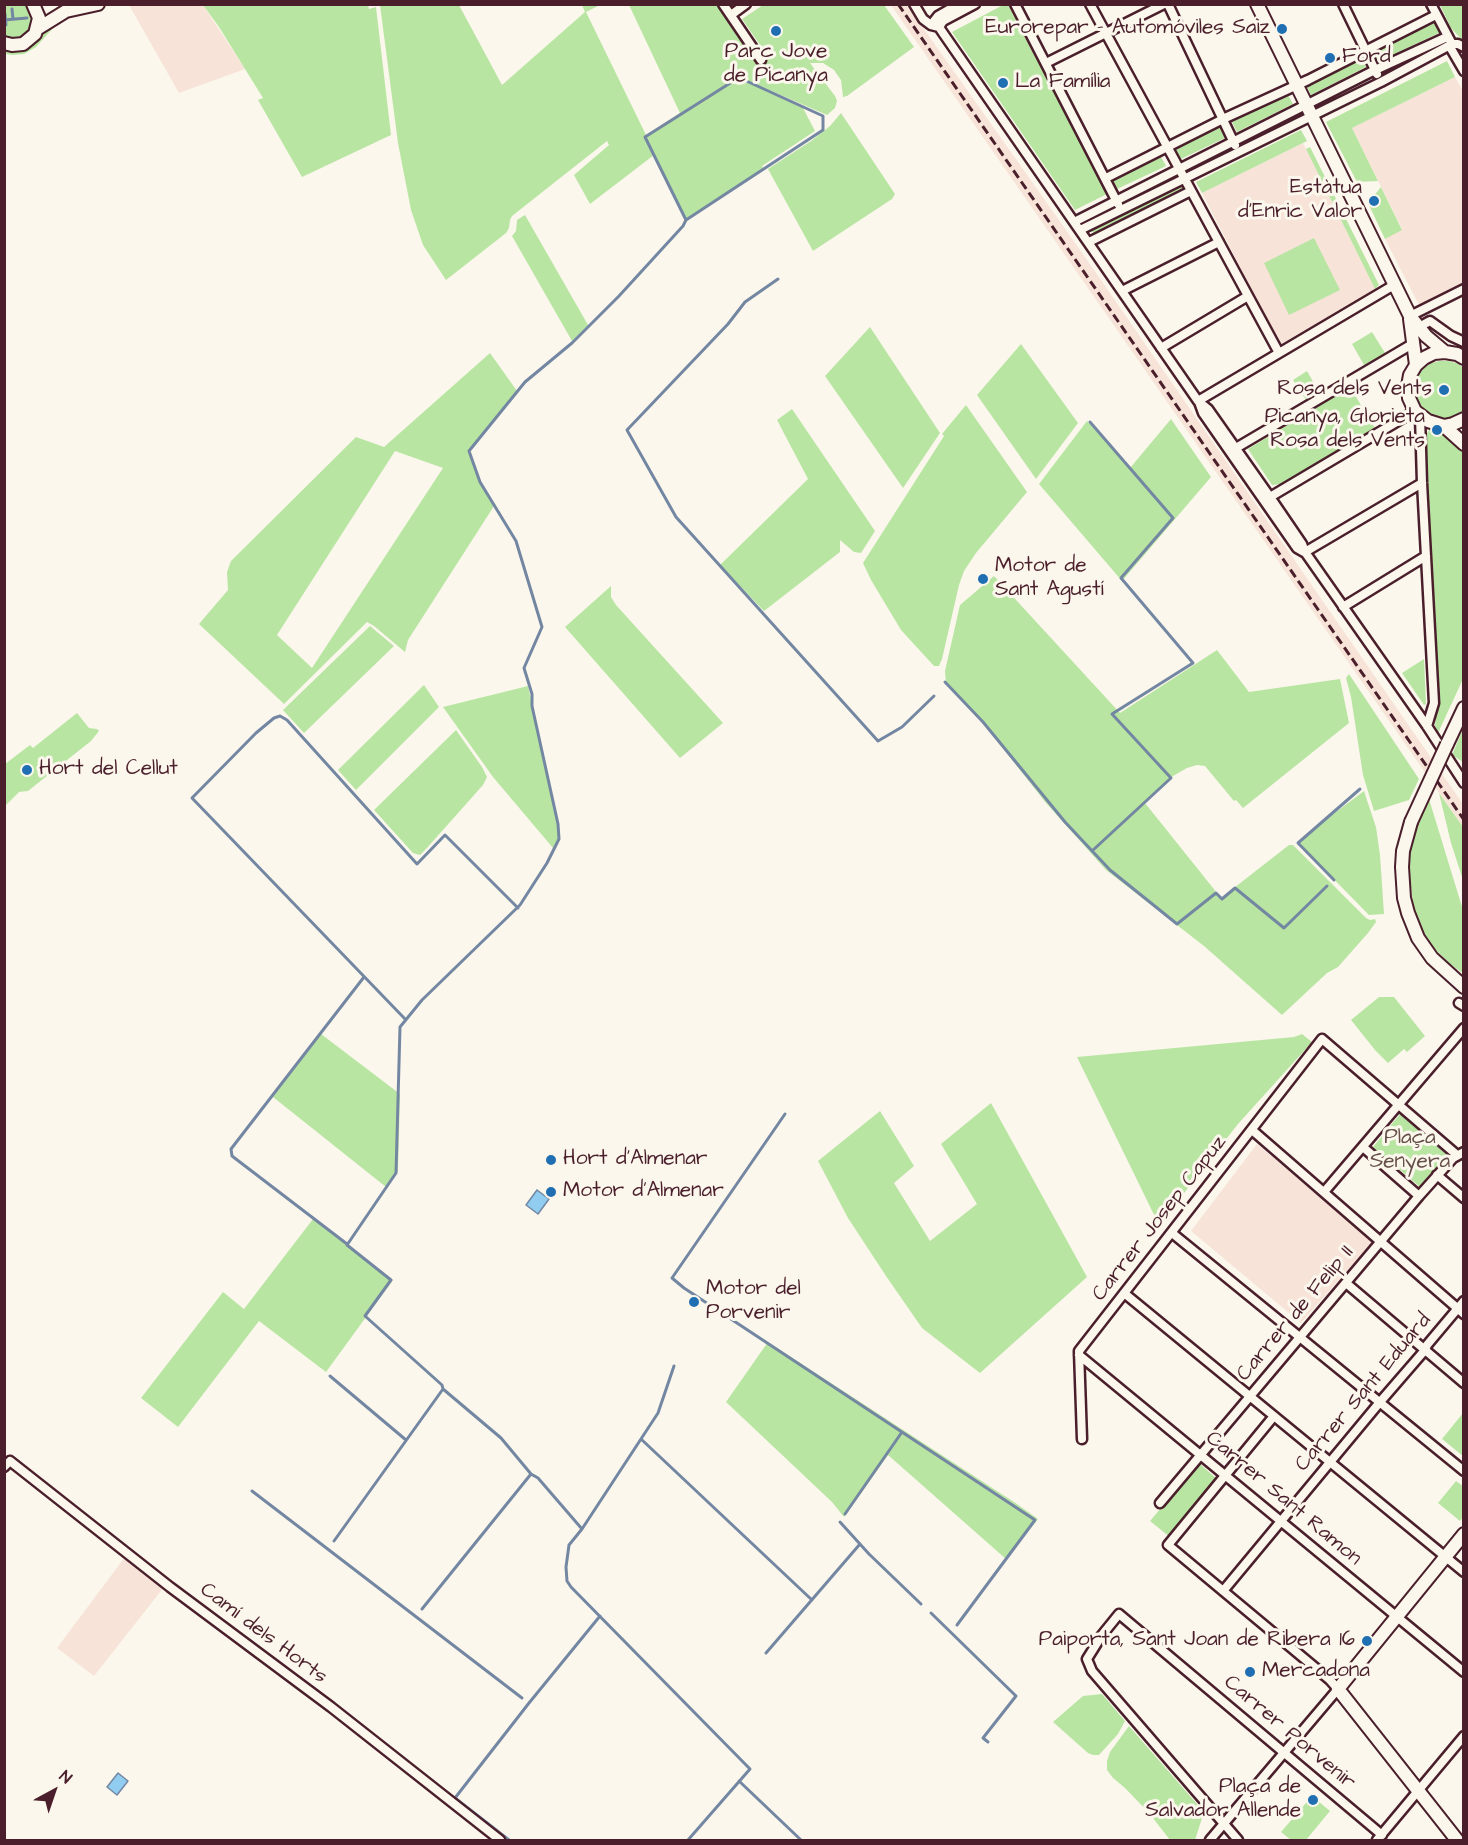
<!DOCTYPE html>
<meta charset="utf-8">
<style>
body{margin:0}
#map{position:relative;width:1468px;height:1845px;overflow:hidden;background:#fbf7ec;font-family:"Architects Daughter",sans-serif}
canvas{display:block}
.frame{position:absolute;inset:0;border:6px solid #4a1f2b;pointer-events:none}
.north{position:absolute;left:24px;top:1761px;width:60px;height:60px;-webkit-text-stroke:4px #fbf7ec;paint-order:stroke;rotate:40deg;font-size:16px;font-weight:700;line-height:24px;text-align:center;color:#4a1f2b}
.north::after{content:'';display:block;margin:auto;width:21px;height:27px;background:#4a1f2b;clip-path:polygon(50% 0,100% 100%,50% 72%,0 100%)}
</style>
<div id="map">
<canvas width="1468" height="1845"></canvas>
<div class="frame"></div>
<div class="north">N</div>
</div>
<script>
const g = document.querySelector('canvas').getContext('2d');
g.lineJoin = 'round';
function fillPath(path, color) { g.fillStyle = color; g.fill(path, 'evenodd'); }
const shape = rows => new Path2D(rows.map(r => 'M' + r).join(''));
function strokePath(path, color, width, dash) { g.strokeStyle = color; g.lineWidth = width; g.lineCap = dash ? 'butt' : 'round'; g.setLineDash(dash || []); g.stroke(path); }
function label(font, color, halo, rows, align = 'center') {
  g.font = font + ' "Architects Daughter",sans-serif'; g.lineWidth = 6; g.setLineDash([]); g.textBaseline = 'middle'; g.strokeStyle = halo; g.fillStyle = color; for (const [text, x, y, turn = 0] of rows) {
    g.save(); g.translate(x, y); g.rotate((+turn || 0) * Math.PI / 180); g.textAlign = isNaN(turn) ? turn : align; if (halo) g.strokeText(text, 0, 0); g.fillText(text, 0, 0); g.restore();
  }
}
fillPath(shape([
 [129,5,203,5,245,69,179,93],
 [891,5,907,5,1085,257,1463,804,1463,827],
 [1455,77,1464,93,1463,282,1419,305,1385,239,1402,229,1352,128],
 [1303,143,1375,289,1280,345,1202,193],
 [1257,1144,1372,1242,1301,1323,1191,1231],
 [125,1557,164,1587,94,1676,57,1648]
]), '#f7e3d7');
fillPath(shape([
 [1005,4,1008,5,1107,194,1075,210,952,32],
 [5,5,25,5,27,7,32,18,29,30,24,35,12,39,5,37],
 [368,5,369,9,376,7,391,135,302,177,258,100,263,98,219,27,203,5],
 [380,5,459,5,502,85,585,12,582,5,600,5,586,12,646,135,680,113,629,5,717,5,757,62,767,55,742,19,763,5,884,5,914,47,847,96,843,97,841,80,834,70,823,63,810,63,835,96,837,101,835,108,827,115,739,77,726,84,742,80,802,106,815,131,762,166,763,168,686,221,654,155,590,204,574,175,609,145,607,141,512,216,510,220,509,228,506,233,446,280,423,245,411,210,398,143],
 [1440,5,1463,5,1463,41,1451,28],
 [1433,20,1439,33,1378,62,1372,50],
 [58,21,59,24,54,27,36,47,24,54,13,55,5,54,4,51,17,51,24,49,42,33],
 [1361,56,1366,67,1311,95,1306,85],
 [1447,61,1455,77,1352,128,1378,181,1357,182,1326,122],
 [1287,93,1293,104,1237,132,1231,120],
 [841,113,895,194,892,199,813,251,768,169,811,141,830,126],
 [1222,125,1227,137,1181,159,1175,148],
 [1301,130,1307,141,1202,193,1196,182],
 [1310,147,1379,285,1375,289,1306,149],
 [1160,155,1166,166,1117,189,1112,179],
 [1182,184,1187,189,1096,237,1091,230],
 [1381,187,1402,230,1385,239,1368,203],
 [525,215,588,325,572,341,512,236,516,231,517,220],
 [1314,238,1340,290,1289,315,1264,263],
 [870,327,940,433,903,488,825,376],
 [1372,332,1385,353,1364,365,1352,344],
 [1021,344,1078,423,1036,479,977,395],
 [490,353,517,391,469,451,479,481,494,506,408,640,405,652,374,626,367,622,284,704,199,624,228,590,227,572,231,561,356,437,384,447],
 [395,451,443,468,312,668,277,635],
 [1439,361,1449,361,1459,364,1463,368,1463,413,1455,418,1446,420,1437,419,1428,415,1421,409,1416,400,1414,390,1416,380,1421,371,1429,364],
 [1307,371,1319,392,1306,400,1293,380],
 [1350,387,1375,428,1281,484,1272,485,1248,449],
 [966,405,1027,492,976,553,964,571,959,585,942,659,939,666,934,666,901,630,871,580,863,563,944,436,942,434],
 [792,409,875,531,861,553,854,552,840,540,840,552,764,611,720,565,808,479,777,420],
 [1171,419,1211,477,1122,581,1039,484,1087,421,1130,468],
 [1429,430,1449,437,1464,451,1463,679,1438,733,1435,726,1437,705,1424,439],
 [994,576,1120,713,1217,650,1249,692,1340,679,1349,723,1243,808,1236,800,1234,801,1205,766,1197,765,1187,768,1173,776,1145,803,1221,898,1289,845,1293,845,1366,918,1370,920,1375,919,1376,922,1368,933,1338,967,1327,973,1282,1015,1204,946,1106,870,1046,803,979,718,946,684,945,671,960,605],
 [611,586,611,597,616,605,723,723,680,758,565,627],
 [370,626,394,646,304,733,283,710],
 [1424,659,1426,704,1424,705,1402,673],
 [1349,674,1419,779,1409,800,1374,811,1363,775,1351,697,1346,678],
 [424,685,439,707,356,790,338,770],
 [528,686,559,828,559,838,553,848,493,777,443,707],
 [77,713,89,728,97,729,99,731,91,741,28,791,19,792,5,806,5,764,30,745,33,748],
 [1463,729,1464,762,1463,762,1452,755],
 [456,730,482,767,487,777,483,785,426,849,420,855,413,853,374,810],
 [1364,791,1376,827,1380,855,1384,914,1369,915,1299,844,1324,821],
 [1439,793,1463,827,1463,880,1451,843],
 [1429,799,1463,910,1463,973,1451,965,1434,948,1419,926,1413,904,1410,877,1410,852,1417,826],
 [1379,997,1394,997,1425,1036,1407,1052,1404,1049,1388,1063,1375,1050,1351,1020],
 [321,1034,400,1094,398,1171,386,1187,273,1097],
 [1302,1034,1312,1042,1238,1124,1159,1225,1077,1057,1294,1037],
 [991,1103,1087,1277,980,1373,922,1328,886,1276,848,1218,818,1161,880,1111,914,1166,894,1183,930,1241,977,1204,941,1144],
 [1400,1114,1447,1155,1420,1187,1373,1147],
 [313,1219,393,1280,326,1372,259,1321,178,1427,141,1398,223,1292,244,1309],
 [768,1342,1017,1504,1038,1519,1006,1559,888,1455,844,1517,832,1502,726,1402],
 [1463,1413,1463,1456,1442,1439],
 [1199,1463,1219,1481,1171,1538,1150,1521],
 [1456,1481,1463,1486,1463,1517,1460,1521,1438,1503],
 [1102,1694,1125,1721,1118,1734,1099,1755,1093,1755,1088,1753,1053,1722,1083,1696],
 [1129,1726,1204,1812,1195,1840,1170,1840,1149,1813,1125,1788,1113,1778,1107,1770,1107,1761,1110,1752],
 [1312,1796,1330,1811,1306,1840,1291,1840,1281,1832]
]), '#b9e5a3');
const water = shape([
 [537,1190,549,1199,538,1214,526,1205,537,1190],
 [118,1773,128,1781,117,1795,107,1787,118,1773]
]);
fillPath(water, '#90cdf1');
strokePath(water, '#7487a2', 1.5);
strokePath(shape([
 [12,9,13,19],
 [5,14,6,25],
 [4,20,27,18],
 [686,220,823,130,823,116,742,79,735,80,645,137,686,220,683,226,619,296,572,343,525,382,469,451,480,482,516,541,542,627,524,668,532,694,532,706,558,824,559,839,547,863,520,905,422,1000,400,1027,396,1173,347,1245,391,1280,365,1316,442,1385,443,1389,501,1438,531,1474,538,1478,582,1529,569,1545,566,1567,567,1581,571,1587,750,1769,688,1840],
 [778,279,745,302,728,324,627,430,676,517,878,741,902,727,934,696],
 [1090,422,1173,518,1121,578,1193,663,1112,714,1171,778,1092,851],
 [945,682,983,722,1065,822,1110,870,1177,924,1216,893,1222,899,1235,888,1284,928,1327,886],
 [1334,880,1298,843,1360,789],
 [406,1020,192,798,256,733,274,718,280,716,287,720,417,864,445,835,518,908],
 [785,1114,672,1278,684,1288,1035,1520,957,1625],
 [347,1244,232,1156,231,1149,364,977],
 [330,1376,406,1440],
 [641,1439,812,1600],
 [252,1491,522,1698],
 [845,1514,902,1432],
 [840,1522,869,1554,921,1604],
 [582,1529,658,1413,674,1366],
 [334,1541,443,1389],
 [422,1609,531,1474],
 [931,1613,1016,1696,983,1738,988,1742],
 [766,1653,860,1544],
 [529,1703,600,1616],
 [739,1781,801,1840],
 [509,1840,455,1798,529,1703]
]), '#7487a2', 3);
const street = shape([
 [723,4,761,60],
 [914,4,923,19,931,25,939,27,943,33,1198,401,1208,409,1270,497,1302,544,1305,552,1427,726,1464,783],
 [1015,4,1118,204],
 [1090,4,1279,353],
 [1168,4,1235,145],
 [1343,4,1377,74],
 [1431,4,1452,44,1458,44,1464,47],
 [731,15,746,4],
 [931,25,938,16,959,4],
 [939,27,943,21,975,4],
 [1450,47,1464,71],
 [1046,63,1164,4],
 [1106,178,1223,119,1308,80,1436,15],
 [1074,222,1375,70,1447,37],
 [1080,230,1381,82,1452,44],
 [1089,242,1191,191],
 [1122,291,1219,242],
 [1410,316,1464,289],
 [1419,327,1430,321,1451,336,1464,342],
 [1161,348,1248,296],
 [1198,401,1394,285],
 [1199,402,1203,413,1297,548,1304,552],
 [1420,416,1422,483,1434,703,1427,726],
 [1236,448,1414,343],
 [1270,497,1415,411],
 [1305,552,1422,483],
 [1343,607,1426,556],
 [1459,1003,1464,1006],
 [1252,1130,1464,1314],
 [1363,1147,1419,1196],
 [1437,1175,1464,1198],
 [1324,1192,1464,1028],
 [1172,1233,1464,1471],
 [1346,1283,1464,1383],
 [1124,1293,1464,1572],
 [1079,1355,1464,1672],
 [1082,1439,1079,1351,1322,1039,1457,1155],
 [4,1467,10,1461,170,1587,331,1707,500,1840],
 [1160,1503,1419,1196,1453,1158,1464,1152],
 [1223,1591,1380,1402,1425,1350,1427,1345,1464,1301],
 [1210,1840,1338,1689,1330,1680,1168,1545,1274,1416],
 [1238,1840,1092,1671,1087,1659,1102,1635,1119,1614,1382,1835],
 [1377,1840,1464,1736]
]);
const secondary = shape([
 [1257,4,1410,316,1426,336,1445,352],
 [37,29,66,11,98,4],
 [4,43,12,45,23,44,35,34,39,18,33,4],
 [1410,319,1416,365],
 [1464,358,1457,354,1445,352,1434,353,1424,358,1416,365,1410,375,1408,386,1409,398,1415,411,1428,421,1444,426,1453,424,1464,419],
 [1444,426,1464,444],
 [1447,744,1464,708],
 [1411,822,1403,851,1402,867,1404,898,1408,913,1418,938,1432,958,1464,987],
 [1457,1840,1338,1689,1464,1534]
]);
strokePath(street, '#4a1f2b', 13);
strokePath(secondary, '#4a1f2b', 16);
strokePath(street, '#fbf7ec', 8);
strokePath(secondary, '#fbf7ec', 12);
strokePath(shape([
 [898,4,1464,820]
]), '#4a1f2b', 3, [9, 4.5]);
const secondaryBridge = shape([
 [1411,822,1447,744]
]);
strokePath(secondaryBridge, '#4a1f2b', 16, []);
strokePath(secondaryBridge, '#fbf7ec', 12);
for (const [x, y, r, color] of [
 [1282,29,6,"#1f6fb2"],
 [776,31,6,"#1f6fb2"],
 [1330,58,6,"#1f6fb2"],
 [1003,83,6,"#1f6fb2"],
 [1374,201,6,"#1f6fb2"],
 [1444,390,6,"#1f6fb2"],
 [1437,430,6,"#1f6fb2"],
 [983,579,6,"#1f6fb2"],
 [27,770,6,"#1f6fb2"],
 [551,1160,6,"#1f6fb2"],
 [551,1192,6,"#1f6fb2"],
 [694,1302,6,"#1f6fb2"],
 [1367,1641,6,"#1f6fb2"],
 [1250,1672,6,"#1f6fb2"],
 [1313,1800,6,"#1f6fb2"]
]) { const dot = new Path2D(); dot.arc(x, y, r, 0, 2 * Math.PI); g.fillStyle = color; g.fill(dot); strokePath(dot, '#fbf7ec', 2); }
label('21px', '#4a1f2b', '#fbf7ec', [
 ["Eurorepar - Automóviles Saiz",1270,29,"right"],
 ["Parc Jove",776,53,"center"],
 ["de Picanya",776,77,"center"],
 ["Ford",1342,58],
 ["La Família",1015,83],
 ["Estàtua",1362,189,"right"],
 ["d'Enric Valor",1362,213,"right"],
 ["Rosa dels Vents",1432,390,"right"],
 ["Picanya, Glorieta",1425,418,"right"],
 ["Rosa dels Vents",1425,442,"right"],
 ["Motor de",995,567],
 ["Sant Agustí",995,591],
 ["Hort del Cellut",39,770],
 ["Hort d'Almenar",563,1160],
 ["Motor d'Almenar",563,1192],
 ["Motor del",706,1290],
 ["Porvenir",706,1314],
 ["Paiporta, Sant Joan de Ribera 16",1355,1641,"right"],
 ["Mercadona",1262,1672],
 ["Plaça de",1301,1788,"right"],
 ["Salvador Allende",1301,1812,"right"]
], 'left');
label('21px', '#665049', '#fbf7ec', [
 ["Plaça",1410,1139],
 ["Senyera",1410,1163]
]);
label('21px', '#4a1f2b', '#fbf7ec', [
 ["Carrer Josep Capuz",1160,1219,-52],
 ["Carrer de Felip II",1296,1314,-50],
 ["Carrer Sant Eduard",1364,1393,-50],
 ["Carrer Sant Ramon",1283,1499,40],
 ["Camí dels Horts",263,1634,37],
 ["Carrer Porvenir",1289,1733,40]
]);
</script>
